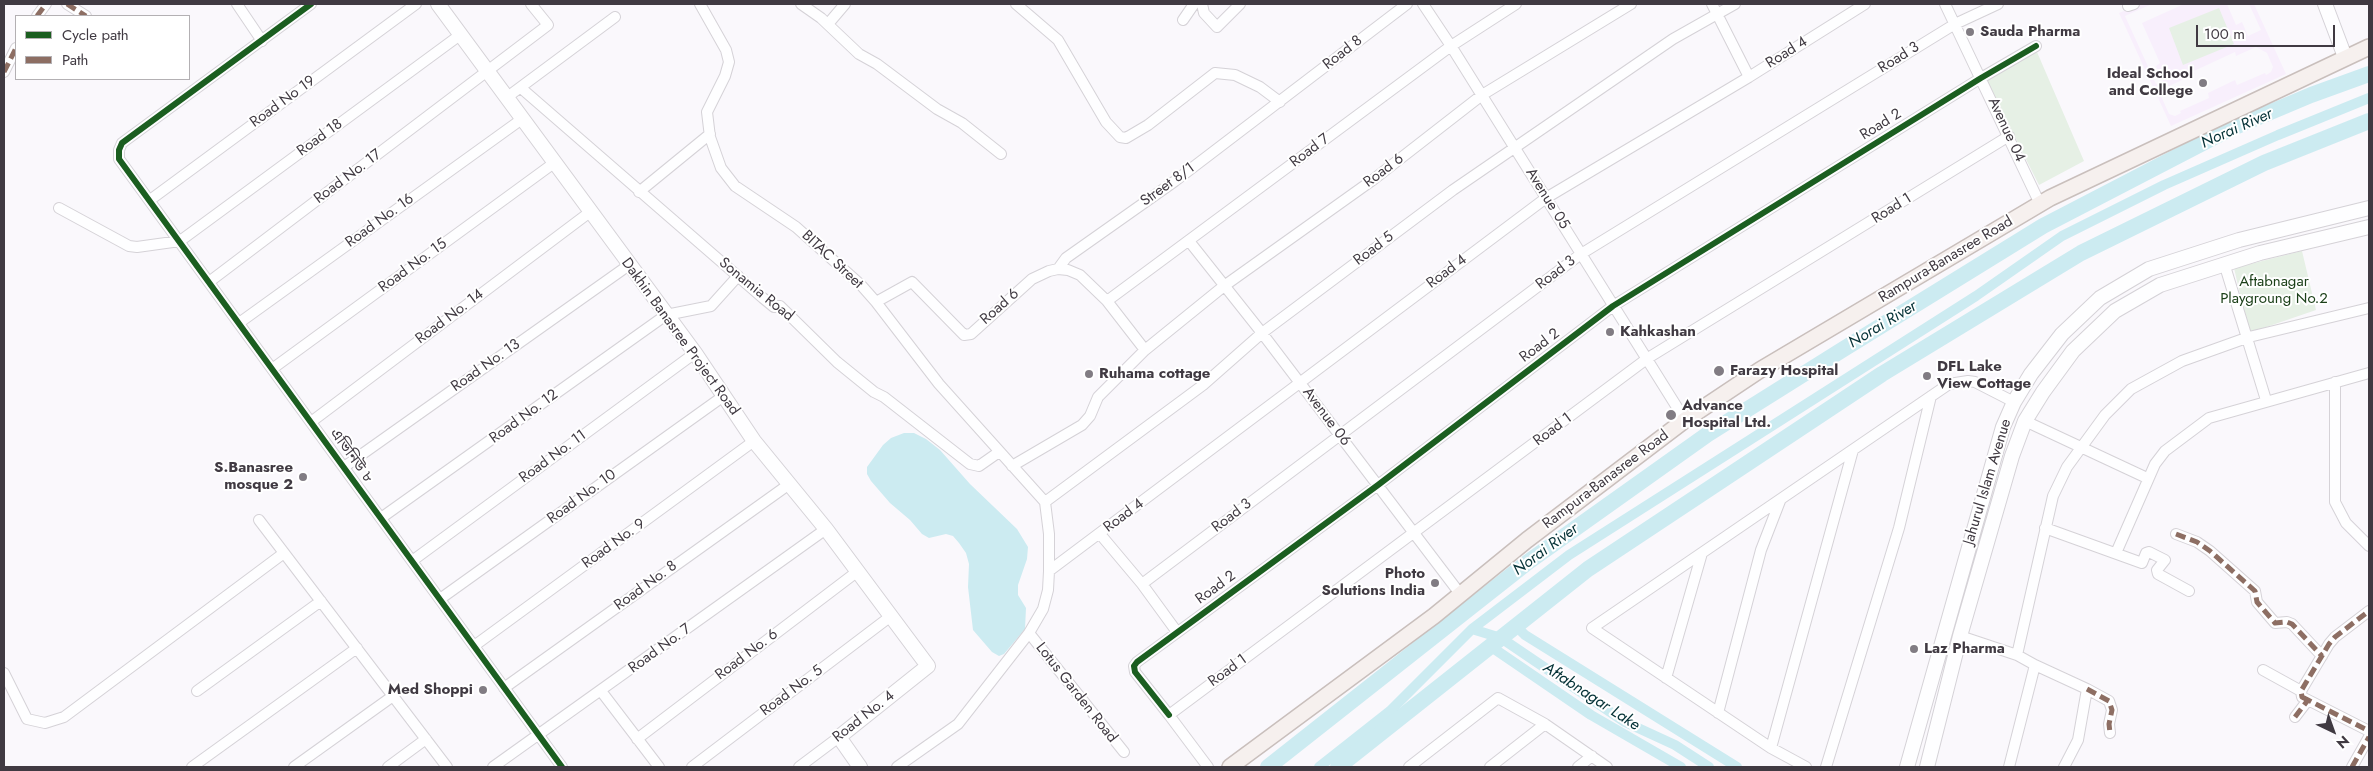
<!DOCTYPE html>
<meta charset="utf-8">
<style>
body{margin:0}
#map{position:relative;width:2373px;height:771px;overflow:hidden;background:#faf8fc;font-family:Jost,sans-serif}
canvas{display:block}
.frame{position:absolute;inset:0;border:5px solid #403a42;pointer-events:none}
.legend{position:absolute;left:15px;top:15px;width:175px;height:65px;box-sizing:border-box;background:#fff;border:1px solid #b3b0b3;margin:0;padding:6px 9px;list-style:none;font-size:15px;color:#403a42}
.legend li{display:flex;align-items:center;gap:10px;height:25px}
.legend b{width:25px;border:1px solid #b3b0b3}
.north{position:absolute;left:2308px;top:706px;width:50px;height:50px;-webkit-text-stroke:4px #fff;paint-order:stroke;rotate:138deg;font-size:14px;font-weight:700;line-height:20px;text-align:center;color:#403a42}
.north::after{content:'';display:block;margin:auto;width:18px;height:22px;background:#403a42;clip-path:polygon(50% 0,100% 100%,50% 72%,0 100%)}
.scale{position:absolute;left:2196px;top:25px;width:139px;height:22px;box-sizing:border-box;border:2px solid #403a42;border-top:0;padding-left:6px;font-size:15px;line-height:18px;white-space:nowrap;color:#403a42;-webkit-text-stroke:4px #fff;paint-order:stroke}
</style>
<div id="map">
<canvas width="2373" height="771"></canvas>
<div class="frame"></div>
<ul class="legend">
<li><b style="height:6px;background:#1b5e20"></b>Cycle path</li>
<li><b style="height:6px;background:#8d6e63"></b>Path</li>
</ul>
<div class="north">N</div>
<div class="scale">100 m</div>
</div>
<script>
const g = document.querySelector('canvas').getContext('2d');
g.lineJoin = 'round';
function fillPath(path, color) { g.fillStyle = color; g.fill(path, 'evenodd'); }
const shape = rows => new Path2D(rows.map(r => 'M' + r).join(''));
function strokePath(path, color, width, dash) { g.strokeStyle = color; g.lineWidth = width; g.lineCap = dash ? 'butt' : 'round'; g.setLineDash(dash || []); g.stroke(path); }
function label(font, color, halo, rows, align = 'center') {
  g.font = font + ' Jost,"Noto Sans Bengali",sans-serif'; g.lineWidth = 4; g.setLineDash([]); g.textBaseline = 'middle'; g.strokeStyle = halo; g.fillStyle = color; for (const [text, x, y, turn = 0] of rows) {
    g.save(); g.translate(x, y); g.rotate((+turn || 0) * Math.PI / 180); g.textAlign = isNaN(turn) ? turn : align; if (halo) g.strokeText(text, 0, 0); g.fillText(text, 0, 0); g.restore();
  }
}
fillPath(shape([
 [2141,4,2152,4,2125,16,2156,84,2163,81,2156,66,2160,63,2142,23,2184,4,2227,4,2236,25,2242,22,2248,36,2261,30,2249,4,2254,4,2286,74,2171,126,2119,13],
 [2256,47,2267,53,2273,67,2271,72,2266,75,2265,73,2237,85,2235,80,2208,93,2209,98,2180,111,2181,113,2175,116,2169,114,2161,96,2167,87,2195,74,2194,71,2235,52,2236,56]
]), '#f8effc');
fillPath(shape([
 [2219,8,2234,44,2183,65,2169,28],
 [2037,52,2084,161,2039,185,1985,78],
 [2302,251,2316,310,2249,333,2234,268]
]), '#e6f0e5');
fillPath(shape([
 [904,433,914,433,926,439,940,450,970,484,1017,529,1028,547,1027,559,1018,585,1018,595,1026,608,1025,629,1004,654,999,656,992,652,973,630,968,587,969,564,966,553,959,543,953,536,946,534,929,538,922,534,910,520,890,503,871,481,867,474,867,467,883,445,891,438]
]), '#ccebf1');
strokePath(shape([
 [1472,629,1501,638,1625,722,1675,745,1709,767],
 [1319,767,1390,711,1472,629,1569,555,1976,296,2062,236,2164,185,2278,135,2369,98],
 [1681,767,1591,715,1490,646,1516,626,1525,635,1737,767]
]), '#ccebf1', 10);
strokePath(shape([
 [1268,767,1528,562,1708,434,1842,350,2043,226,2228,130,2311,95,2369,74],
 [1338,767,1588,569,1882,374,2081,253,2264,163,2369,121]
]), '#ccebf1', 16);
const street = shape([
 [67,4,86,16],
 [237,4,262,41],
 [311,4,122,143,119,150,119,159,562,767],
 [700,4,726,50,729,62,725,76,707,112,710,137,721,168,735,186,796,227,861,285,876,302,939,384,1045,502],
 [801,4,821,18,859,54,877,64,937,109,962,123,1001,154],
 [1016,4,1058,40,1106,122,1120,137,1126,138,1148,125,1215,73,1235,75,1260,87,1280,102],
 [1202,4,1204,13,1217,27,1240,4],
 [1423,4,1451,46,1685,420],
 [1712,4,1749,77],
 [1945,4,2040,204],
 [2128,6,2134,4],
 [37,16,46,4],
 [1183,20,1194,4],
 [828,24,845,4],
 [4,72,16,48],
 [521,88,763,298,774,307,780,306,837,362,874,392,884,397,970,464,979,466,999,452],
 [506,98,615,17],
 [639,192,710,134],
 [150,200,416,4],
 [59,208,129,246,137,247,180,241,460,35],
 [1189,241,1262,333,1461,595],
 [2224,263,2266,400],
 [1058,269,1066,258,1175,181,1407,4],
 [209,282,548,25,531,4],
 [1107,301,1451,46,1516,4],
 [876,302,912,282,964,335,971,334,1032,279,1049,271,1058,269,1068,270,1080,275,1107,301,1145,350,1224,286,1374,179,1482,95,1631,4],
 [239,323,522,119],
 [272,369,554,163],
 [2335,382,2335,502,2346,523,2369,546],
 [2025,421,2147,478],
 [311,422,590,212],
 [1012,466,1082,425,1090,416,1098,397,1145,350],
 [344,467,629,265],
 [1045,502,1203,385,1262,333,1453,190,1673,39,1735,4],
 [381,518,666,315,711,306,738,276],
 [259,520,447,767],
 [2045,528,2142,563,2146,553,2149,552,2165,560,2157,570,2158,574,2189,591],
 [1100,534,1142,584,1177,632],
 [2176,534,2197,542,2210,551,2255,591,2257,602,2275,623,2287,622,2292,624,2322,656],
 [2116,553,2155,464,2165,451,2209,418,2369,373],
 [412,561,695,353],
 [1049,571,1546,198,1749,77,1865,4],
 [1142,584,1581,254,1955,24,1998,4],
 [440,599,725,395],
 [1029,633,1124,752],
 [1960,636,2017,655,2035,665,2009,767],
 [474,646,754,441],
 [2017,655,2053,496,2067,467,2105,415,2131,389,2182,361,2249,337,2369,308],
 [2035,665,2087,689,2078,740,2064,767],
 [2263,670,2301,691],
 [4,673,27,719,45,723,64,717,284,553],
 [1666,678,1702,553],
 [504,688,788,485],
 [2087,689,2109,701,2112,710,2109,724,2110,733],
 [197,691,321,601],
 [601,691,659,767],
 [2308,700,2302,697,2301,691,2329,644,2335,637,2369,611],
 [1718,713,1761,550,1780,501],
 [1169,715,1135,672,1134,666,1137,662,1378,485,1613,306,1981,78,2036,46],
 [2295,717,2308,700,2369,731],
 [637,739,858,571],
 [1771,748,1853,450],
 [192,767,357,648],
 [294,767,393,696],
 [388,767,426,739],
 [493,767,826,529],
 [692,767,891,616],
 [799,767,839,737],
 [897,767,958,724,1029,633,1043,609,1048,590,1049,571,1049,534,1045,502],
 [1208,767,1169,715,1648,358,2009,136],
 [1409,767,1498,698,1545,724,1607,767],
 [1490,767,1545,724],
 [1578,767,1592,756],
 [1806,767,1771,748,1592,628,1949,384,1968,381,1975,382,2014,402],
 [1826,767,1899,528,1931,396],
 [2352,767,2369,737]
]);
const secondary = shape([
 [438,4,695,353,754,441,826,529,928,666,839,737,860,767],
 [2325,4,2345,57],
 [1907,767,2003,427,2014,402,2031,374,2062,334,2100,298,2149,269,2239,240,2369,208],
 [1927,767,1960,636,2012,456,2025,421,2043,392,2073,351,2115,311,2160,285,2260,253,2369,227]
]);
const primary = shape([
 [1230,767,1434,616,1527,540,1685,420,1760,370,2050,198,2369,47]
]);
strokePath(street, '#d5d2d7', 12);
strokePath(secondary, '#d5d2d7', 16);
strokePath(primary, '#c9bfbc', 18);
strokePath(street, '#fefeff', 10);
strokePath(secondary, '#fefeff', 14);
strokePath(primary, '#f6f0ee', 15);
strokePath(shape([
 [67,4,86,16],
 [37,16,46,4],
 [4,72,16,48],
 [2176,534,2197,542,2210,551,2255,591,2257,602,2275,623,2287,622,2292,624,2322,656],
 [2087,689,2109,701,2112,710,2109,724,2110,733],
 [2308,700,2302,697,2301,691,2329,644,2335,637,2369,611],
 [2295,717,2308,700,2369,731],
 [2352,767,2369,737]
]), '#8d6e63', 5, [10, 5]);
strokePath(shape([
 [311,4,122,143,119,150,119,159,562,767],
 [1169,715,1135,672,1134,666,1137,662,1378,485,1613,306,1981,78,2036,46]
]), '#1b5e20', 6);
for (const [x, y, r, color] of [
 [1970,32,5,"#817c83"],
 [2203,83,5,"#817c83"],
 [1610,332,5,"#817c83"],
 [1719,371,6,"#817c83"],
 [1089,374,5,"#817c83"],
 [1927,376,5,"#817c83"],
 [1671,415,6,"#817c83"],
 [303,477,5,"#817c83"],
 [1435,583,5,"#817c83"],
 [1914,649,5,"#817c83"],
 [483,690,5,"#817c83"]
]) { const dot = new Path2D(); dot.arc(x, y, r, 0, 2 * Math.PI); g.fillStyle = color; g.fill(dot); strokePath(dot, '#fff', 2); }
label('bold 15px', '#403a42', '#fff', [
 ["Sauda Pharma",1980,32],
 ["Ideal School",2193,74,"right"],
 ["and College",2193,91,"right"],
 ["Kahkashan",1620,332],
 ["DFL Lake",1937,367],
 ["View Cottage",1937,384],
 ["Farazy Hospital",1730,371],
 ["Ruhama cottage",1099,374],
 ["Advance",1682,406],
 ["Hospital Ltd.",1682,423],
 ["S.Banasree",293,468,"right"],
 ["mosque 2",293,485,"right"],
 ["Photo",1425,574,"right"],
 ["Solutions India",1425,591,"right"],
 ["Laz Pharma",1924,649],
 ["Med Shoppi",473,690,"right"]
], 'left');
label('15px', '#403a42', '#fff', [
 ["Road 8",1343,53,-38],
 ["Road 4",1787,53,-32],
 ["Road 3",1899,58,-32],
 ["Road No 19",283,102,-36],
 ["Road 2",1881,125,-32],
 ["Avenue 04",2006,130,65],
 ["Road 18",320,138,-36],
 ["Road 7",1310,151,-37],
 ["Road 6",1384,171,-37],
 ["Road No. 17",348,177,-37],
 ["Street 8/1",1168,185,-36],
 ["Avenue 05",1547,199,58],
 ["Road 1",1892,209,-32],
 ["Road No. 16",380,221,-36],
 ["Road 5",1374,249,-37],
 ["BITAC Street",832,260,43],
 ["Rampura-Banasree Road",1946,260,-31],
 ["Road No. 15",413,266,-36],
 ["Road 4",1447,272,-37],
 ["Road 3",1556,273,-37],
 ["Sonamia Road",756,290,39],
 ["Road 6",1000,307,-41],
 ["Road No. 14",450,317,-37],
 ["Dakhin Banasree Project Road",680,337,54],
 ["Road 2",1540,346,-37],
 ["Road No. 13",486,366,-35],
 ["Road No. 12",524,417,-36],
 ["Avenue 06",1326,417,53],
 ["Road 1",1553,430,-37],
 ["এভিনিউ ৮",351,456,54],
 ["Road No. 11",553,457,-36],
 ["Rampura-Banasree Road",1606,480,-37],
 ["Jahurul Islam Avenue",1988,482,-73],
 ["Road No. 10",582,497,-36],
 ["Road 4",1124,516,-37],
 ["Road 3",1232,516,-37],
 ["Road No. 9",614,544,-36],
 ["Road No. 8",646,586,-36],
 ["Road 2",1216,588,-36],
 ["Road No. 7",660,649,-36],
 ["Road No. 6",747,655,-37],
 ["Road 1",1228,671,-36],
 ["Road No. 5",792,691,-37],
 ["Lotus Garden Road",1076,693,52],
 ["Road No. 4",864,717,-38]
]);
label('15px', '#1c4019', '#fff', [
 ["Aftabnagar",2274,282],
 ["Playgroung No.2",2274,299]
]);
label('italic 16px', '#053237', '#fff', [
 ["Norai River",2237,129,-24],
 ["Norai River",1883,325,-31],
 ["Norai River",1546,550,-36],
 ["Aftabnagar Lake",1591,697,33]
]);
</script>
